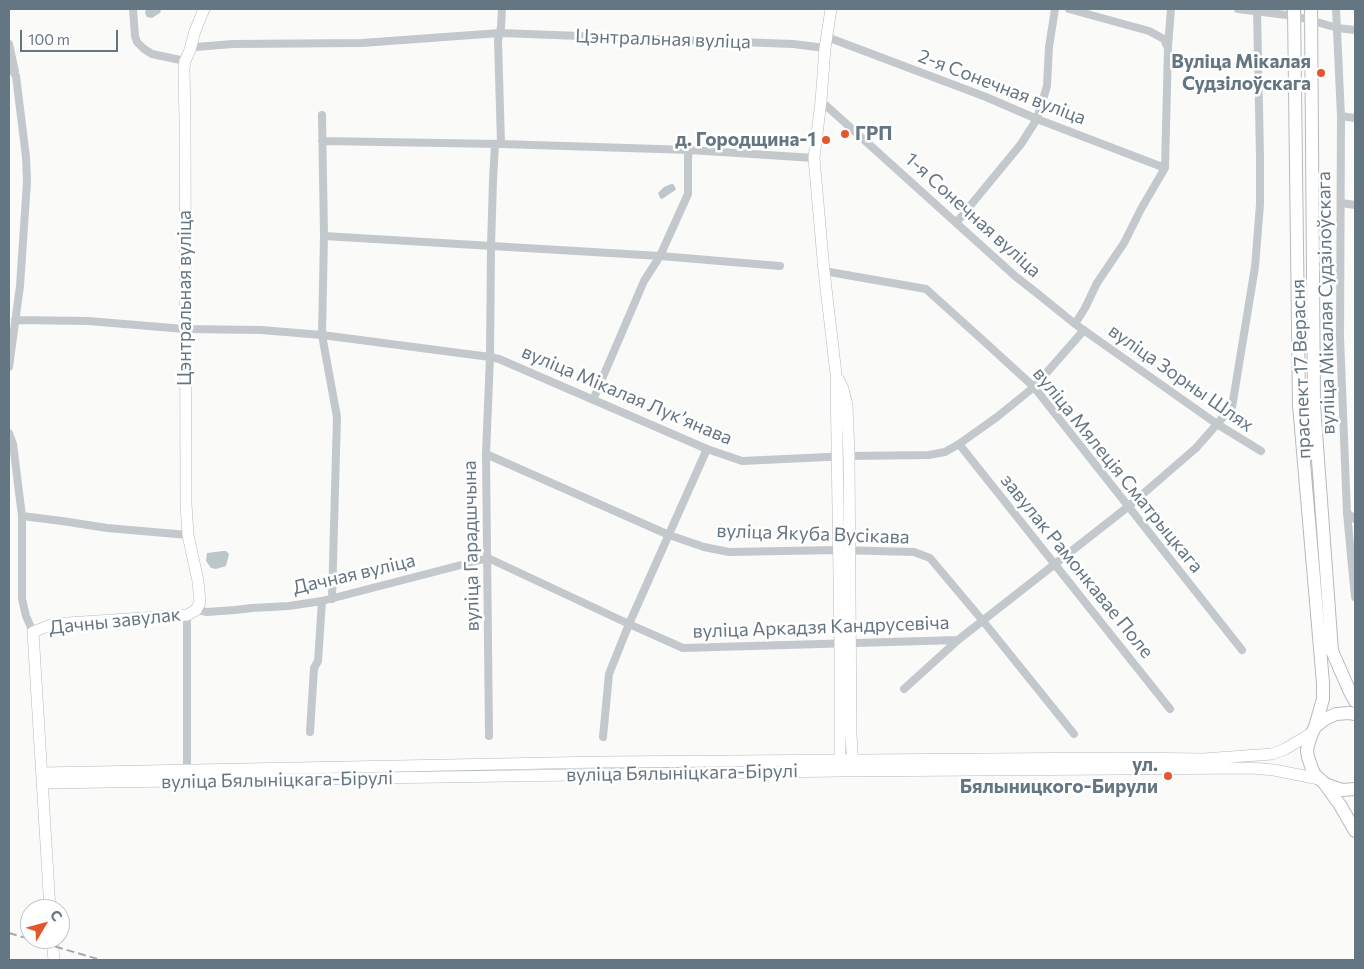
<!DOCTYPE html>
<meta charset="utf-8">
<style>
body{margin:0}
#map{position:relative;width:1364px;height:969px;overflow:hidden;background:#fafaf8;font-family:Commissioner,sans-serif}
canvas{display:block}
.frame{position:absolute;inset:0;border:10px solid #657683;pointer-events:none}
.north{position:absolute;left:20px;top:899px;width:50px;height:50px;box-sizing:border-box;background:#fff;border:1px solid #c1c8cd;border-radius:50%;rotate:53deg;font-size:14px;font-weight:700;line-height:20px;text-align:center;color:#657683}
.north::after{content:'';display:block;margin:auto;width:18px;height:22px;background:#e4572e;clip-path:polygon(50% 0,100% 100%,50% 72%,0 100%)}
.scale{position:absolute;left:20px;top:30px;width:98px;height:22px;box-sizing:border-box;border:2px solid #657683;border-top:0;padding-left:6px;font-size:15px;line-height:18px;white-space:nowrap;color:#657683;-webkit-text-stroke:4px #fff;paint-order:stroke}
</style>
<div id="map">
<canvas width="1364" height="969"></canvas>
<div class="frame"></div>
<div class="north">С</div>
<div class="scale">100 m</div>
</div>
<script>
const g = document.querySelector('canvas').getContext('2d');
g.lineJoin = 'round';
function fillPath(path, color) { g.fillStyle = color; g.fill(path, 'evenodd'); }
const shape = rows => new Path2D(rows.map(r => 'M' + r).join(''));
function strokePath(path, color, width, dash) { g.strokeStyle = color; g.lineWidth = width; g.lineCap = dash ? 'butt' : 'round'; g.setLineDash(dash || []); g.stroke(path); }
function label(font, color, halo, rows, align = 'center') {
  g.font = font + ' Commissioner,sans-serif'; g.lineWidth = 5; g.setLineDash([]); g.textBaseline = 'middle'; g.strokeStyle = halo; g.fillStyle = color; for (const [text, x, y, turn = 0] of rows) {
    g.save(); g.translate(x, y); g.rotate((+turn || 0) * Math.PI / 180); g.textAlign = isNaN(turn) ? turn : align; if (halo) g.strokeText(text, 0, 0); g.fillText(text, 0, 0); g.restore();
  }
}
fillPath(shape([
 [146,9,159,9,161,11,160,13,152,18,147,17,145,13],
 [671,184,673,184,675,187,676,189,674,191,662,199,660,198,658,193,664,187],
 [223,551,226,551,229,554,226,566,216,569,211,568,206,561,207,553]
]), '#bbc7cb');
const secondary = shape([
 [831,9,825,48,821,101,814,158,824,271,836,374,840,643,840,767],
 [839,380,843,389,847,405,849,456,851,735,853,768],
 [42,773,602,762,1119,758,1203,759,1272,754,1285,749,1312,733],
 [43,783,840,771,1252,768,1274,770,1319,779],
 [50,909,33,632,53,624,187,615,196,610,200,602,198,581,188,535,186,504,185,123,184,68,185,61,190,50,195,31,204,9],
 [52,939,54,960]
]);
const primary = shape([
 [1294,9,1299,405,1323,683,1323,699,1315,727],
 [1311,9,1314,405,1332,651,1350,692,1355,701],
 [1355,714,1349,713,1336,714,1325,719,1315,727,1312,733,1308,745,1307,751,1308,757,1312,769,1315,775,1324,783,1330,786,1342,790,1355,789],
 [1324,783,1340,805,1355,831]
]);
strokePath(secondary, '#b3babf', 12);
strokePath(primary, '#b5babe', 14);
strokePath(shape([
 [133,9,135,36,137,42,144,49,152,54,185,61],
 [1069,9,1149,31,1164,39,1167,46],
 [1238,9,1295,16,1338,28,1355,30],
 [1336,9,1341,116,1340,337,1347,513,1355,597],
 [827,37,986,97,1037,119,1165,168],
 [9,44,15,71],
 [190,50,196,47,233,44,362,43,500,33,793,44,825,48],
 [9,65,16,76,26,157,27,182,20,286,9,367],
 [821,101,1015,276,1038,294,1075,324,1217,424,1261,451],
 [322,115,324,236,322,335,337,417,332,599],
 [1341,116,1355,118],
 [322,141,501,144,690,150,814,158],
 [1341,203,1355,205],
 [956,223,1021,144,1037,119,1047,86,1049,47,1055,9],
 [324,236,660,256,780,266],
 [824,271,926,289,987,344,1034,387,1242,650],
 [15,320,88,321,185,329,261,330,322,335,490,357,499,359,707,449,742,461,849,456,929,455,945,452,959,444,997,417,1034,387,1084,330],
 [1075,324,1085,308,1097,283,1124,243,1141,209,1165,168,1168,47,1171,9],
 [593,400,644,281,660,256,688,194,688,156,690,150],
 [9,433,13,444,22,516,22,599,26,616,33,632],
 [959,444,1170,709],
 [486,454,669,535,704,547,729,552,838,550,914,552,930,558,983,621,1074,734],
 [1347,513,1355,519],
 [22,516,62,521,107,528,188,535],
 [196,610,207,612,235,610,252,608,289,606,322,601,488,558,629,624,683,648,958,640],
 [904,689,958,640,1129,506,1196,448,1232,407,1255,267,1260,204,1260,156,1257,9],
 [310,732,314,668,318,661,322,601],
 [489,736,486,454,490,357,491,246,493,181,495,144,501,144,498,40,501,27,502,9],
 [603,737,609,674,629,624,707,449],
 [187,770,187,615]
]), '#c3c8cc', 8);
strokePath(secondary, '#fff', 11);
strokePath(primary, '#fff', 12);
strokePath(shape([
 [9,933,101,960]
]), '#a2aab0', 2, [8, 4]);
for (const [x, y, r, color] of [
 [1321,73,5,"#e4572e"],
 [845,134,5,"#e4572e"],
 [826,140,5,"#e4572e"],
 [1168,776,5,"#e4572e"]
]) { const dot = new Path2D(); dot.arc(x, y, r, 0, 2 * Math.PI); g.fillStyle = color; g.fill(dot); strokePath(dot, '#fff', 2); }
label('19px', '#657683', '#fff', [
 ["Цэнтральная вуліца",663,39,2],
 ["2-я Сонечная вуліца",1002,87,21],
 ["1-я Сонечная вуліца",973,215,42],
 ["Цэнтральная вуліца",185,298,-90],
 ["вуліца Мікалая Судзілоўскага",1326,303,-91],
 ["праспект 17 Верасня",1301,369,-92],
 ["вуліца Зорны Шлях",1181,378,35],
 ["вуліца Мікалая Лукʼянава",627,395,23],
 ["вуліца Мялеція Сматрыцкага",1118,470,51],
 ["вуліца Якуба Вусікава",813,534,2],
 ["вуліца Гарадшчына",471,546,-91],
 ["завулак Рамонкавае Поле",1077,566,51],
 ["Дачная вуліца",354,574,-13],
 ["Дачны завулак",115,621,-6],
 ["вуліца Аркадзя Кандрусевіча",821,627,-2],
 ["вуліца Бялыніцкага-Бірулі",682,773,-1],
 ["вуліца Бялыніцкага-Бірулі",277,780,-1]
]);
label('bold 19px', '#657683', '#fff', [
 ["Вуліца Мікалая",1311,62],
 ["Судзілоўскага",1311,84],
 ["ГРП",855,134,"left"],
 ["д. Городщина-1",816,140],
 ["ул.",1158,765],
 ["Бялыницкого-Бирули",1158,787]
], 'right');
</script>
